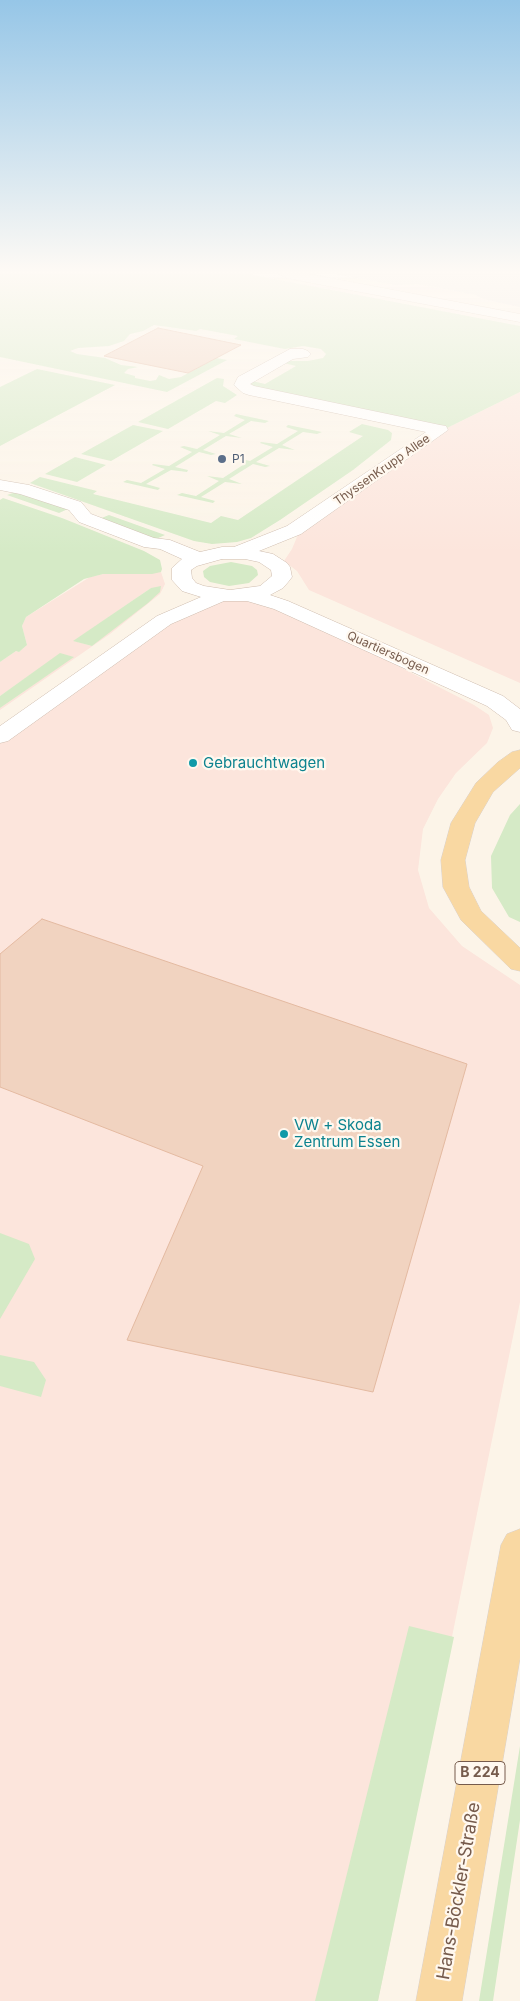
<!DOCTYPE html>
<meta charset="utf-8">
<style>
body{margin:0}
canvas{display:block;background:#fcf4e8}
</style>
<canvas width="520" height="2001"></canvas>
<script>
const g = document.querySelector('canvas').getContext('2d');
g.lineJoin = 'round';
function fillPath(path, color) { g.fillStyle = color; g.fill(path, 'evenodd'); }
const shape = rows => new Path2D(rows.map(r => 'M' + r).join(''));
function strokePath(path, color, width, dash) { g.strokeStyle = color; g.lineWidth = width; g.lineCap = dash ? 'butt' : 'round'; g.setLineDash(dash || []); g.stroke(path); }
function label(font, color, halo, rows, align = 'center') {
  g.font = font + ' Inter,sans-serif'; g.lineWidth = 4.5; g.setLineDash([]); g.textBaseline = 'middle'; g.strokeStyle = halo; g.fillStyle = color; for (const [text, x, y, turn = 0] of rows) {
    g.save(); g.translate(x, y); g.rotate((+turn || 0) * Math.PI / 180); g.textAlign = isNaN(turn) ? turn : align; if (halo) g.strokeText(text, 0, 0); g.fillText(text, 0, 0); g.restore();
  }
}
fillPath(shape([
 [520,392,520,683,309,590,297,571,284,561,292,549,299,532,447,428],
 [161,572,165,584,160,594,110,634,0,710,0,708,73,657,60,654,0,696,0,662,16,651,19,652,27,645,22,626,26,617,90,577,103,574],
 [151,588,156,595,92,646,74,641],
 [224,598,279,605,474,705,489,715,493,728,487,743,456,773,438,799,423,829,418,870,429,908,462,946,520,985,520,1302,378,2001,0,2001,0,740,166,621]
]), '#fce5dc');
fillPath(shape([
 [335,274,520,274,520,307,483,299,476,295,418,284,395,285]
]), '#ede7e1');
fillPath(shape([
 [0,274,248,274,520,326,520,392,447,428,255,388,250,384,252,381,265,384,296,366,284,363,288,361,308,361,323,358,326,354,321,349,303,346,285,349,234,339,238,336,200,329,196,331,154,325,143,331,130,334,124,341,109,346,78,348,70,351,77,354,105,358,121,365,138,367,128,369,124,373,135,376,135,378,150,381,156,380,159,375,169,379,181,377,216,358,227,360,167,392,0,357],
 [37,369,115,385,0,446,0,387],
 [217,378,224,379,223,386,237,395,225,403,216,401,168,429,138,422],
 [236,414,269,421,265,423,251,421,229,434,242,438,226,436,203,450,216,454,211,455,199,452,175,467,188,470,187,472,171,470,146,484,160,488,158,490,123,482,127,480,141,483,165,469,152,465,153,464,169,466,192,452,180,447,184,446,197,449,220,435,208,431,224,433,245,420,234,416],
 [362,424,388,430,392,433,391,440,353,470,280,520,251,538,237,542,212,544,194,541,30,483,40,477,97,491,93,494,211,523,221,516,238,520,363,436,349,432],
 [133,425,163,431,111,461,81,454],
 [288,425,322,432,317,434,303,432,282,445,295,450,279,448,256,462,270,466,265,467,253,464,229,479,242,484,225,482,201,497,215,501,213,503,177,495,182,493,196,496,219,481,207,476,223,478,246,463,233,459,237,458,250,461,273,447,260,443,261,442,277,444,298,431,286,427],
 [75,457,106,465,77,482,45,474],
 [16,492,70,508,59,513,7,495],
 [3,498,62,518,144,551,160,560,162,569,161,572,152,574,103,574,84,579,26,617,22,626,27,645,19,652,16,651,0,662,0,500],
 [109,515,165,535,154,540,99,519],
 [231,562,252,566,257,570,258,575,249,583,229,586,210,582,204,577,203,571,210,566],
 [161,586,160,592,148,603,92,646,73,641,151,588],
 [60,653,74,657,0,708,0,696],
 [520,804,520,922,509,917,492,888,491,856,510,815],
 [0,1233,29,1244,35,1259,0,1319],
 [0,1355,34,1362,46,1380,41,1397,0,1386],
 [409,1626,454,1637,378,2001,315,2001],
 [520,1746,520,1820,493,2001,479,2001]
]), '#d5eac6');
const building = shape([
 [158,328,241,345,188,373,104,356,158,328],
 [42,919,467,1064,373,1392,127,1340,203,1166,0,1087,0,954,42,919]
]);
fillPath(building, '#f1d3c0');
strokePath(building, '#e4baa1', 1);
const street = shape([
 [290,349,303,349,308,351,311,354,308,357,293,359,250,384,254,386,440,425,446,426,448,430,301,534,259,551,273,554,287,563,290,567,292,577,289,581,283,588,270,595,288,601,503,696,520,709,520,732,512,730,506,720,487,706,274,609,247,601,224,601,171,624,8,741,0,743,0,726,157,616,201,597,182,591,172,580,172,568,182,559,160,549,144,547,79,522,69,510,20,494,0,490,0,480,29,485,81,502,91,514,154,538,170,540,200,552,222,547,234,547,287,526,426,432,249,395,243,393,234,385,238,377,290,349],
 [222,559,245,559,259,562,271,570,272,576,260,586,230,590,204,586,196,583,192,578,191,570,197,566,222,559]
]);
const secondary = shape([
 [279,274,309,274,520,314,520,322,286,278,279,274]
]);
const primary = shape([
 [520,750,520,768,493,792,475,823,465,860,469,887,481,911,520,948,520,971,511,969,461,920,443,887,441,860,451,823,476,783,498,762,512,752,520,750],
 [520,1529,520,1658,462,2001,416,2001,501,1545,507,1534,520,1529]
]);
strokePath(street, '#cebcae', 1);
strokePath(secondary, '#d3beae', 1);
strokePath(primary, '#d9d1cd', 1);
fillPath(street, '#fff');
fillPath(secondary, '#fff');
fillPath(primary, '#f9d8a2');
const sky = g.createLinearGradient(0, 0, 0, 554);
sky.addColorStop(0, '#96c6e7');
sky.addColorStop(0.49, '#fefaf5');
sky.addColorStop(1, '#fefaf500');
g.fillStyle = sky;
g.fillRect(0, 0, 520, 554);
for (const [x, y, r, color] of [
 [222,459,5,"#5c6f8a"],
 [193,763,5,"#0f9aa8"],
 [284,1134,5,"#0f9aa8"]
]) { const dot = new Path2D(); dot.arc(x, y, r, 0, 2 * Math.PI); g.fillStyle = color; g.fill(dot); strokePath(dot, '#fff8ef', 2); }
label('12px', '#4e5e75', '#fff8ef', [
 ["P1",232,459]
], 'left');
label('12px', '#765b4c', '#fff8ef', [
 ["ThyssenKrupp Allee",382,470,-35],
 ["Quartiersbogen",388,653,24]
]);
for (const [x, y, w] of [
 [480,1773,50]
]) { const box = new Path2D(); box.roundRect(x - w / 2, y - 11.5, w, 23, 4); g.fillStyle = '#fff8ef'; g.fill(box); strokePath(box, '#765b4c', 1); }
label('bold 14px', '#765b4c', null, [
 ["B 224",480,1773]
]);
label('15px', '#0d838f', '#fff8ef', [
 ["Gebrauchtwagen",203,763],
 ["VW + Skoda",294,1125],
 ["Zentrum Essen",294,1142]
], 'left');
label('18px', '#765b4c', '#fff8ef', [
 ["Hans-Böckler-Straße",459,1891,-80]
]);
</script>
